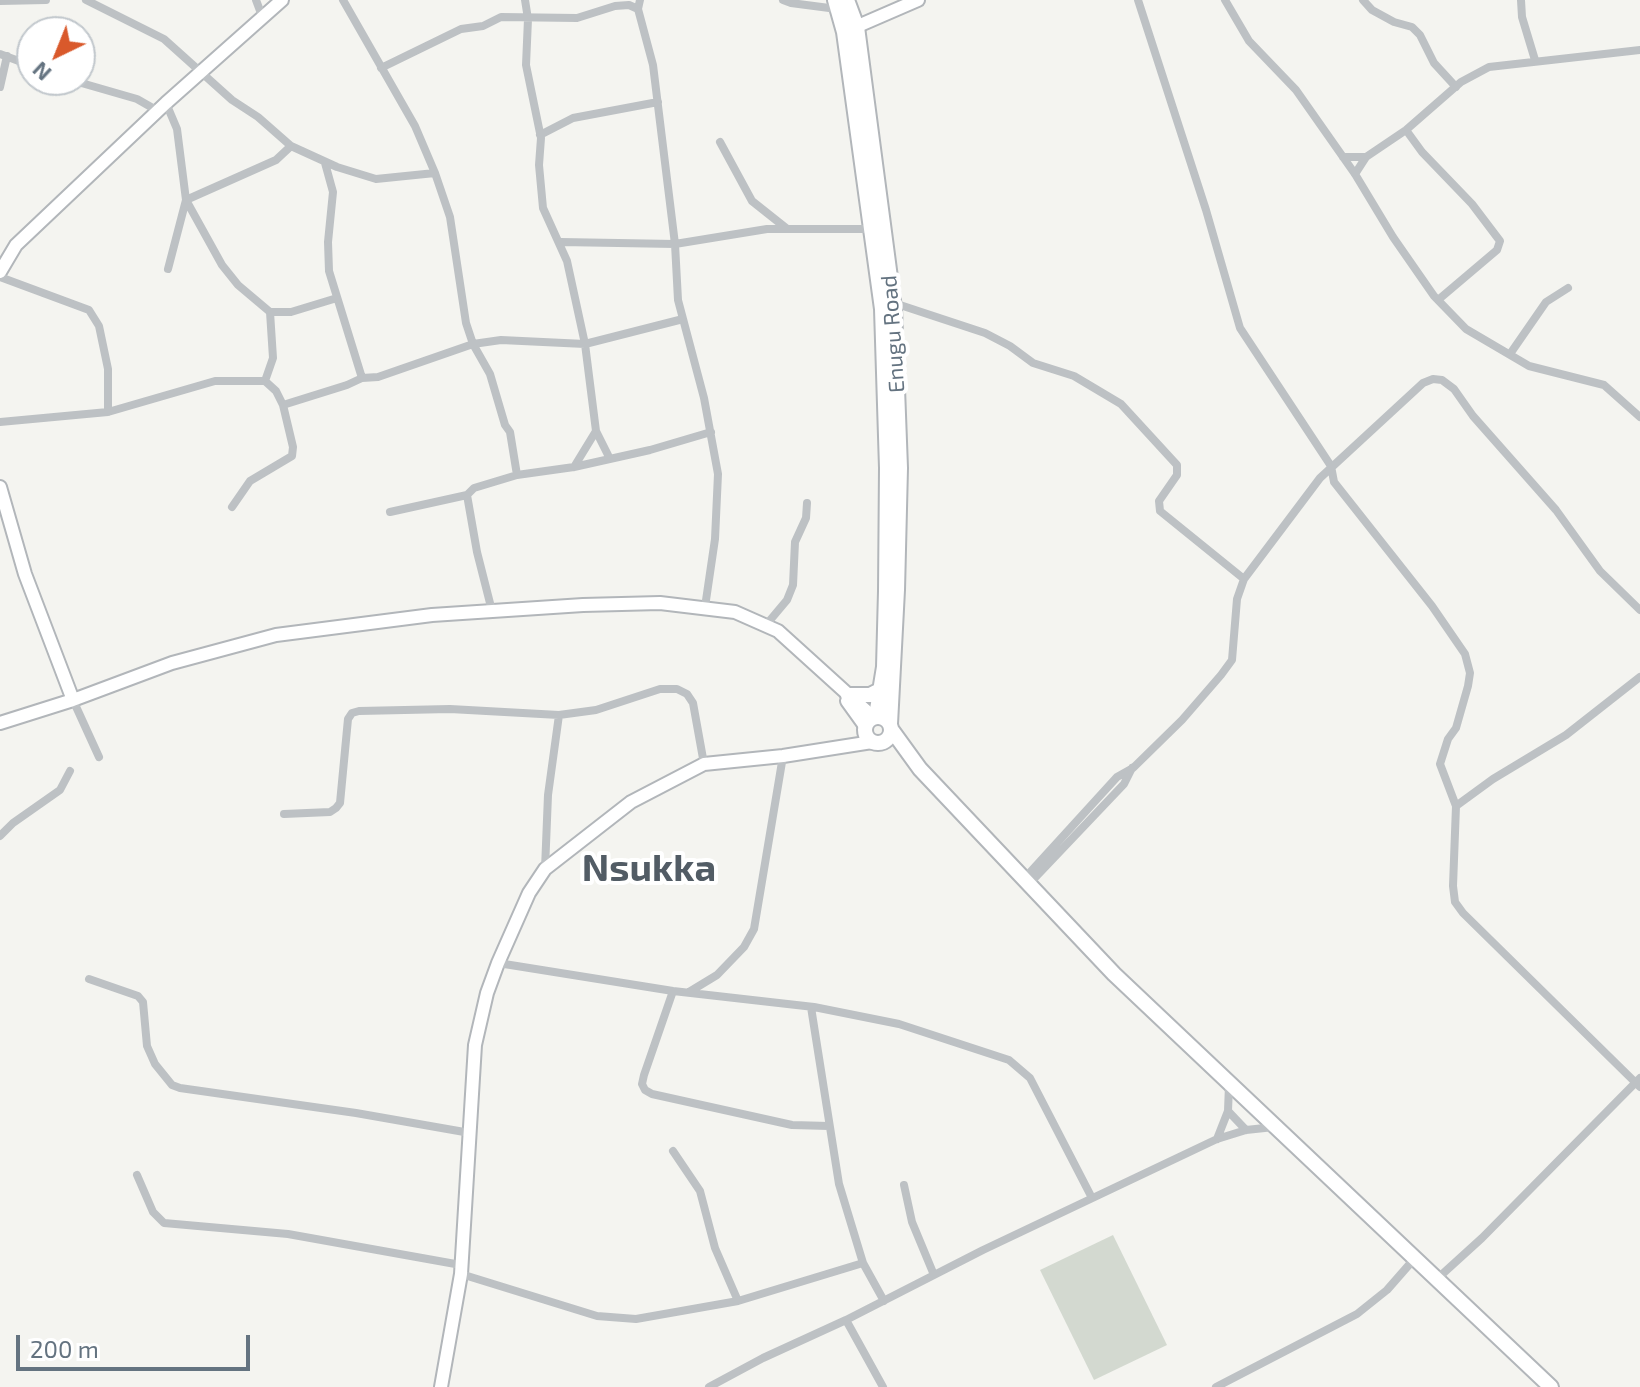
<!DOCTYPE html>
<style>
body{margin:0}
#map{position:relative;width:1640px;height:1387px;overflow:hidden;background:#f4f4f0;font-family:"Exo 2",sans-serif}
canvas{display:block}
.north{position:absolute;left:16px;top:16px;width:80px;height:80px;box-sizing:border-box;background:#fff;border:2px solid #c1c7cc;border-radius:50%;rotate:223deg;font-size:22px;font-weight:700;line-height:32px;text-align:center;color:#647380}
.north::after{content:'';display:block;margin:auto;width:28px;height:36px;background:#d9592b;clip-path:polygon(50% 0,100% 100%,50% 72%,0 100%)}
.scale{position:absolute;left:16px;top:1335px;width:234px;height:36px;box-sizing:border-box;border:4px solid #647380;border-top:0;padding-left:10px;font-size:24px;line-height:28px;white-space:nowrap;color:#647380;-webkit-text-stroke:6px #fff;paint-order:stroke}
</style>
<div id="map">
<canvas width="1640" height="1387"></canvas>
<div class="north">N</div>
<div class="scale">200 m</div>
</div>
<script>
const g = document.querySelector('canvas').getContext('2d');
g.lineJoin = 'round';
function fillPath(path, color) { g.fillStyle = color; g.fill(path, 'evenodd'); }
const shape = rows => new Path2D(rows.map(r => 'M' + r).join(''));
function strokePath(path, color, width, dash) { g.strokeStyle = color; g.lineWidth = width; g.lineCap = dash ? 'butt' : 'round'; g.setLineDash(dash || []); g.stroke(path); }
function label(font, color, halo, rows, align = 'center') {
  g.font = font + ' "Exo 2",sans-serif'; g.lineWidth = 8; g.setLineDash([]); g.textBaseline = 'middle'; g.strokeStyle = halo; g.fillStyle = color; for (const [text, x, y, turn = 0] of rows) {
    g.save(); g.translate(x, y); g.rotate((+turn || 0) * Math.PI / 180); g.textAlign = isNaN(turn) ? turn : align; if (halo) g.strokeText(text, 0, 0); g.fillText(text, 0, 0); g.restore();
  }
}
fillPath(shape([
 [1113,1235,1167,1345,1094,1380,1040,1270]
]), '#d3d9d0');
const secondary = shape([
 [851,29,918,0],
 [0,272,16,245,166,103,282,0],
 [0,487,25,574,73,700],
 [847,701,865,726],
 [0,723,73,700,172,663,276,635,432,615,583,605,660,603,735,612,778,631,873,717],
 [441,1387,461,1274,475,1045,487,993,498,963,529,893,545,869,631,802,704,764,783,756,872,742]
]);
const primary = shape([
 [835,0,844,32,882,309,887,468,886,591,884,667,876,716],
 [847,0,857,27,894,308,900,468,897,590,890,724],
 [848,695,870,695,880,690],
 '865 730a13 13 0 1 1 26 0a13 13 0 1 1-26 0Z',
 [891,729,920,769,1114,974,1551,1387]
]);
strokePath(secondary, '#b2b6ba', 16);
strokePath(primary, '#b2b6ba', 18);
strokePath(shape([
 [86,0,164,39,232,100,258,117,291,146,337,167,376,179,435,173],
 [256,0,262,16],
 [343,0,415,126,435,173,450,217,466,323,473,344,501,340,585,344,683,319],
 [525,0,528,19,526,65,541,138,539,165,543,208,567,261,585,344,596,431,610,459],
 [640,0,638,9,653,65,675,244,678,300,704,398,718,474,715,539,705,607],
 [783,0,791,3,837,9],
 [1138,0,1206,210,1240,328,1331,466,1334,482,1432,606,1465,654,1470,673,1468,686,1456,728,1448,739,1440,764,1456,806,1453,886,1455,902,1463,913,1640,1087],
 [1225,0,1249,41,1296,90,1355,174,1393,237,1434,296,1466,329,1529,366,1604,385,1640,417],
 [1363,0,1372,10,1394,22,1412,27,1420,35,1434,63,1456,87],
 [1521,0,1522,17,1535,60],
 [0,1,46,0],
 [0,54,32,66],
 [381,68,461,29,483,26,501,17,577,18,615,6,629,5,638,9],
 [71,80,137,99,158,111],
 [0,87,7,56],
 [166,103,177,129,186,200,222,265,238,285,270,312,291,312,337,298],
 [1406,130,1422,152,1472,204,1500,241,1497,250,1438,300],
 [540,135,573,118,658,102],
 [720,142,752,201,786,228],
 [1343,157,1366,157],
 [325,163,333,192,328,242,329,271,362,378,378,377,473,344,490,374,505,425,510,432,517,475],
 [1355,174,1366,157,1406,130,1461,82,1489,67,1640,50],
 [561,242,675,244,767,229,871,229],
 [168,269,186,200,276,160,291,146],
 [0,277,89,310,99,326,108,369,108,412],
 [894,303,985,333,1010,346,1033,363,1074,376,1121,404,1177,465,1177,475,1159,501,1160,511,1244,579],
 [270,312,273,358,265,381,276,391,283,405,347,385,362,378],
 [1510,354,1546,302,1568,288],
 [0,422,108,412,215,381,265,381],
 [574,467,596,431],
 [232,507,250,481,292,456,293,447,283,405],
 [390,512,467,495],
 [492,611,477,552,467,495,474,488,517,475,574,467,650,450,711,432],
 [766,625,787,600,793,585,795,542,806,518,807,503],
 [73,700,99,757],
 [1456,806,1493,779,1566,735,1640,677],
 [284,814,330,812,336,808,340,803,348,719,352,713,359,711,450,709,559,715,596,710,660,689,677,689,687,694,693,703,704,764],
 [0,836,13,823,60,790,70,771],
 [545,869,548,795,559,715],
 [1024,879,1117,777,1133,768,1182,720,1221,675,1232,660,1237,599,1244,579,1320,478,1423,383,1433,379,1442,380,1454,389,1473,416,1556,510,1600,571,1640,610],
 [1029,884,1124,784,1132,768],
 [498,963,673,991,814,1007,899,1024,1009,1060,1030,1078,1092,1198],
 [89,979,138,996,143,1002,147,1046,155,1064,172,1085,180,1088,356,1113,470,1133],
 [673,991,644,1075,642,1084,645,1090,652,1094,792,1125,829,1126],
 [689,992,717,975,744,947,754,929,783,756],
 [811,1007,839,1184,863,1263,884,1301],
 [1228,1111,1246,1130],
 [1217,1139,1228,1111,1229,1085],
 [673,1151,700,1191,715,1248,738,1301],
 [137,1175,153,1212,164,1223,288,1234,461,1265],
 [904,1185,912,1222,934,1275],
 [461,1274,597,1316,636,1319,738,1301,863,1263],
 [1438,1278,1482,1238,1640,1078],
 [846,1320,883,1387],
 [709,1387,763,1358,846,1320,983,1250,1217,1139,1246,1130,1274,1127],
 [1216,1387,1357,1314,1387,1290,1415,1258]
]), '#bdc1c4', 8);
strokePath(secondary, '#fff', 12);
strokePath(primary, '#fff', 14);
label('22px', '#647380', '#fff', [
 ["Enugu Road",893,334,-94]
]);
label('bold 38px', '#525c65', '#fff', [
 ["Nsukka",649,868]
]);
</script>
